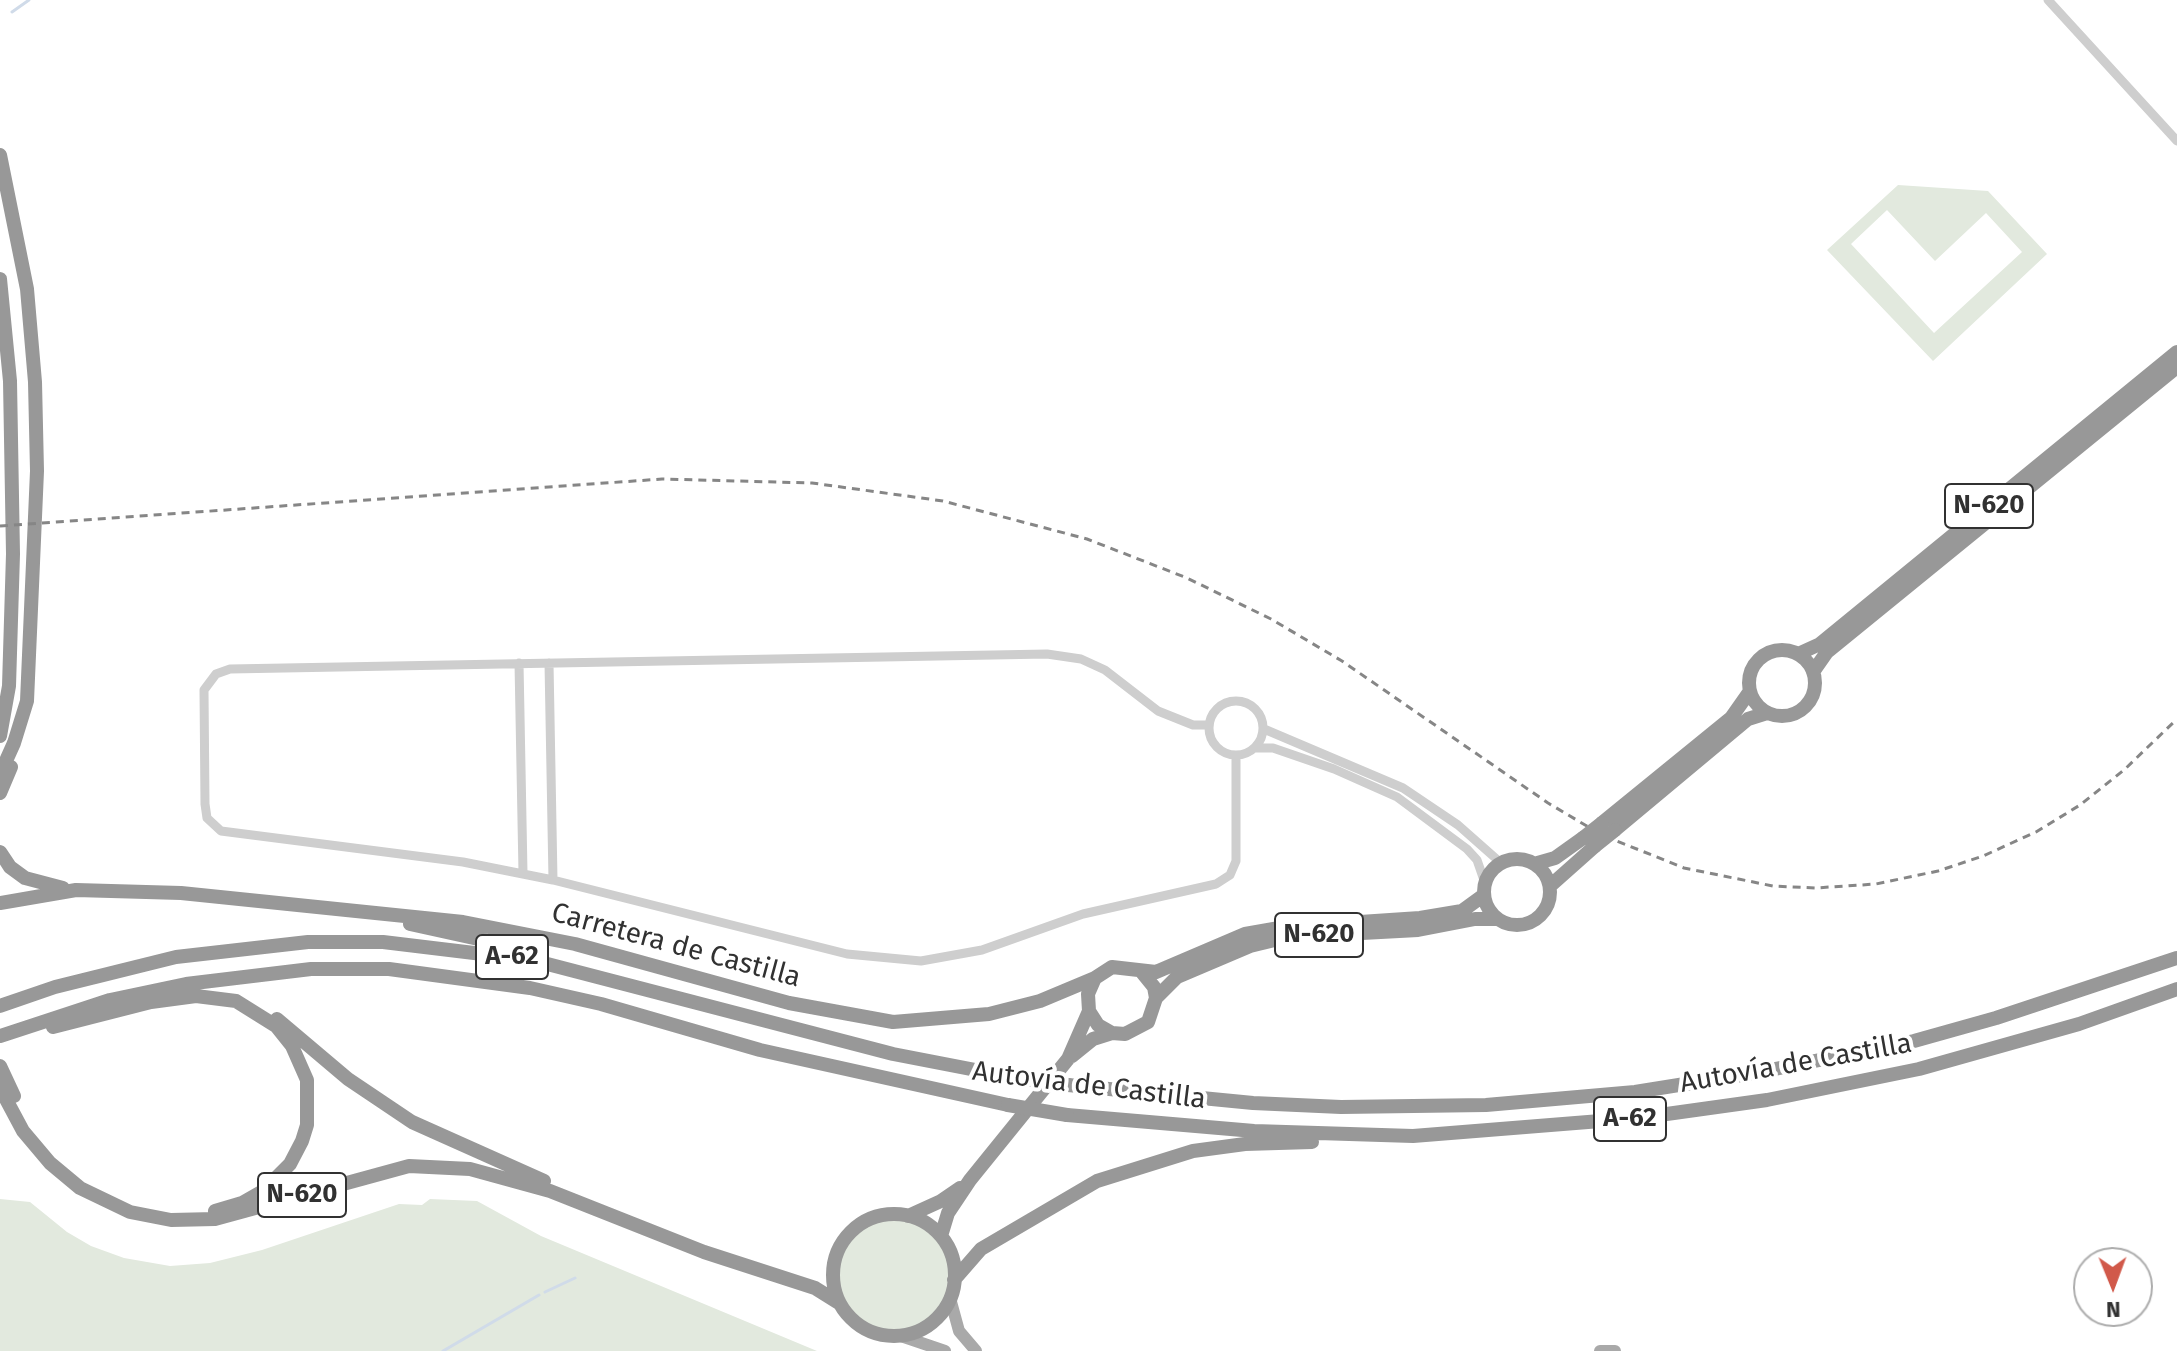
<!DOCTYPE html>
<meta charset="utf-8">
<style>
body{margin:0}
#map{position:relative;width:2177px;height:1351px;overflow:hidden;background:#fff;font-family:"Fira Sans",sans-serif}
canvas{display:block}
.north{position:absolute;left:2073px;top:1247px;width:80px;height:80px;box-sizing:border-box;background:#fff;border:2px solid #adadad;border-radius:50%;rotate:179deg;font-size:22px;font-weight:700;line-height:32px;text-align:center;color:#313131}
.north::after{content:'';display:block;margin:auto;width:28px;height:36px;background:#d1594a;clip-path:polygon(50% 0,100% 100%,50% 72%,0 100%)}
</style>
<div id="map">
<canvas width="2177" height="1351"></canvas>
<div class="north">N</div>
</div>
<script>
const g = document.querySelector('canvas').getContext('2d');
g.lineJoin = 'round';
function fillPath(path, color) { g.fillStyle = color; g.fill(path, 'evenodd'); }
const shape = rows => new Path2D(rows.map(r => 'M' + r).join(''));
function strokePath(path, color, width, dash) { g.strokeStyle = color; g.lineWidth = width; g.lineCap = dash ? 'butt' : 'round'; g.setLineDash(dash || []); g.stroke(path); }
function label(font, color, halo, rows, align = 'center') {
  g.font = font + ' "Fira Sans",sans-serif'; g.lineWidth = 8; g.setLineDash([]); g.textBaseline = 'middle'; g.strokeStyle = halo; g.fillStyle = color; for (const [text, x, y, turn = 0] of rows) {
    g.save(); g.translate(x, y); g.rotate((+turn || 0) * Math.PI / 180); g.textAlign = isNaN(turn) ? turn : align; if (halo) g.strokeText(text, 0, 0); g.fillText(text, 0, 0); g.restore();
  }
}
fillPath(shape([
 [1898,185,1988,191,2047,254,1933,361,1827,250],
 [1887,210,1935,261,1986,213,2022,252,1934,333,1851,244],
 [0,1199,30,1202,67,1232,91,1246,124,1258,170,1266,210,1263,262,1250,399,1204,422,1205,430,1199,477,1201,541,1236,817,1351,0,1351],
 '839 1275a55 55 0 1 1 110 0a55 55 0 1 1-110 0Z'
]), '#e2e9de');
strokePath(shape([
 [12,12,29,0],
 [545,1292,575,1278],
 [443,1351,539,1295]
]), '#d0dbe9', 3);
strokePath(shape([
 [2048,0,2177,141],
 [519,663,523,873],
 [549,663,553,880],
 '1209 728a27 27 0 1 1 54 0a27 27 0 1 1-54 0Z',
 [1209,725,1193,725,1158,711,1105,670,1081,659,1047,654,230,669,216,674,204,690,205,804,207,818,221,831,463,862,553,880,847,954,921,961,982,950,1083,914,1216,884,1230,875,1236,861,1236,755],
 [1264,729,1403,788,1458,825,1501,863],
 [1256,748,1273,748,1334,769,1397,797,1467,849,1477,860,1485,883]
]), '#cecece', 9);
strokePath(shape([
 [950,1298,959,1331,976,1351],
 [898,1335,945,1351],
 [1600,1351,1615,1351]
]), '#a9a9a9', 12);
strokePath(shape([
 [0,155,27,289,35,382,37,471,27,701,14,743,0,774],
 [0,279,10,381,13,554,9,686,0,736],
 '1749 683a33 33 0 1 1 66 0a33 33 0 1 1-66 0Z',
 [1798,654,1820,644,2177,352],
 [1813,672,1827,652,2177,367],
 [0,793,11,767],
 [1602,823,1731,718,1750,691],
 [1615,830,1748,719,1767,713],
 [0,852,10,867,25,878,63,888],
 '1484 892a33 33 0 1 1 66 0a33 33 0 1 1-66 0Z',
 [1534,864,1555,858,1583,838],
 [1550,886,1595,846],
 [0,903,76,890,181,893,463,922,575,944,789,1003,893,1022,989,1014,1040,1001,1095,978],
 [410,924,542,953],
 [1141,971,1154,987,1156,998,1148,1022,1125,1034,1112,1033,1098,1025,1089,1011,1088,994,1095,978,1112,967,1156,972,1245,934,1285,927,1420,918,1462,911,1484,895],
 [1156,998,1177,977,1250,946,1287,937,1418,930,1475,919,1497,919],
 [0,1006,55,987,176,957,308,942,383,942,532,960,893,1054,1017,1078],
 [277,1019,348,1079,412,1122,544,1181],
 [53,1027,151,1002,196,996,236,1001,276,1026,292,1046,307,1080,307,1125,302,1141,290,1164,263,1191,242,1203,215,1211],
 [0,1036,110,1000,186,984,311,969,389,969,530,988,601,1004,760,1050,1008,1105],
 [1072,1056,1093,1039,1112,1033],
 [0,1066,14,1096],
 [1068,1085,1253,1103,1341,1107,1486,1105,1635,1092,1760,1072,1914,1041,1996,1018,2177,958],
 [0,1088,23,1131,50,1163,80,1188,130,1212,171,1220,215,1219,409,1166,470,1169,550,1191,704,1252,815,1288,839,1303],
 [1067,1115,1254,1131,1413,1136,1638,1118,1767,1100,1919,1069,2079,1024,2177,989],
 '833 1275a61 61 0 1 1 122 0a61 61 0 1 1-122 0Z',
 [908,1216,941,1201,960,1188],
 [941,1236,948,1213,970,1180,1068,1059,1089,1011],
 [954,1280,981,1249,1097,1181,1193,1151,1245,1144,1312,1142]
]), '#989898', 14);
strokePath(shape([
 [0,526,662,479,812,483,943,501,1087,539,1187,578,1271,619,1342,661,1548,803,1602,835,1684,868,1773,886,1815,888,1876,884,1938,871,1983,856,2036,832,2080,805,2124,770,2177,719]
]), '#868686', 3, [8, 6]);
strokePath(shape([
 [1583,838,1602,823],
 [1595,846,1615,830],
 [1017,1078,1068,1085],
 [1008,1105,1067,1115]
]), '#989898', 14);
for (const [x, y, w] of [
 [1989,506,88],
 [1319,935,88],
 [512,957,72],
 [1630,1119,72],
 [302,1195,88]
]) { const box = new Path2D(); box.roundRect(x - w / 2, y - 22, w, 44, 6); g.fillStyle = '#fff'; g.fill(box); strokePath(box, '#313131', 2); }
label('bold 26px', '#313131', null, [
 ["N-620",1989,506],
 ["N-620",1319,935],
 ["A-62",512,957],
 ["A-62",1630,1119],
 ["N-620",302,1195]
]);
label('28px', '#313131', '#fff', [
 ["Carretera de Castilla",676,946,15],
 ["Autovía de Castilla",1796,1064,-10],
 ["Autovía de Castilla",1089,1086,7]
]);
</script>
